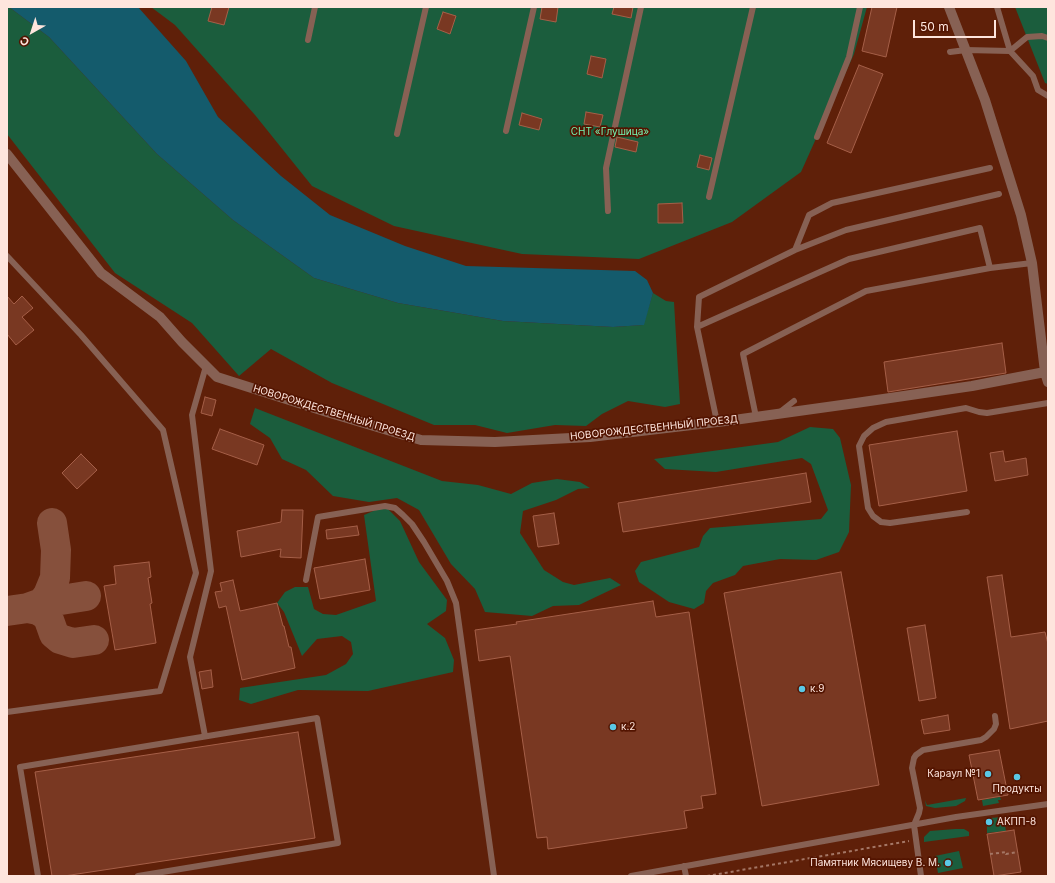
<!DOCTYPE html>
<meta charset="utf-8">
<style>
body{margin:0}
#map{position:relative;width:1055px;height:883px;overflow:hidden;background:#5f2009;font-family:Inter,sans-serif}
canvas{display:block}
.frame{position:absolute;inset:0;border:8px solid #fee5dd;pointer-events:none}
.north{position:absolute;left:12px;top:12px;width:40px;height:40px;-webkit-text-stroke:3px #531400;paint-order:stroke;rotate:219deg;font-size:11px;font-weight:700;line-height:16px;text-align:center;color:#fee5dd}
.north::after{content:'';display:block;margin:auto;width:14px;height:18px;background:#fee5dd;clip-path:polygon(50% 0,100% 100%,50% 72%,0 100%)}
.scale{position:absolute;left:913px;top:20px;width:83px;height:18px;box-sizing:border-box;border:2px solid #fee5dd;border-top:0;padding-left:5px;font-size:12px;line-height:14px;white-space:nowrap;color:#fee5dd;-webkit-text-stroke:3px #531400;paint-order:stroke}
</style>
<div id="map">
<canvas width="1055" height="883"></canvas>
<div class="frame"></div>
<div class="north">С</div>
<div class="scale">50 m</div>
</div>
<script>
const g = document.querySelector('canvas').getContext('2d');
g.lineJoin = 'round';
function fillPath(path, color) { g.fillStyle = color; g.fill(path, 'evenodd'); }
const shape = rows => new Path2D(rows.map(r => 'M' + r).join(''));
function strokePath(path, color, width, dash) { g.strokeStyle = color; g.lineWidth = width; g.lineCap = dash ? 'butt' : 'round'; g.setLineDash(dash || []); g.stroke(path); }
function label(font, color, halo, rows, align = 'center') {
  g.font = font + ' Inter,sans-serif'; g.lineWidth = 3.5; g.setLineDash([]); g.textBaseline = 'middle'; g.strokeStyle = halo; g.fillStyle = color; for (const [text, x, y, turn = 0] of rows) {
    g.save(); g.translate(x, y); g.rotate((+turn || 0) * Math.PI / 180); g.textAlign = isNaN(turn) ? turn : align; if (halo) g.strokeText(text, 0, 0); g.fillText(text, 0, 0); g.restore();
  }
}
fillPath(shape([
 [7,7,9,7,49,37,157,154,233,220,314,278,398,303,503,321,613,327,643,325,653,293,666,301,674,302,680,404,665,407,628,401,602,414,586,426,555,425,507,433,475,425,434,425,332,383,271,349,239,376,192,323,115,273,7,134],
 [151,7,867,7,854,54,801,172,732,222,639,259,522,254,394,226,312,186,255,115,175,25],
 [1015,7,1048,7,1048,84,1045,83],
 [255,408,442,481,478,485,511,494,532,483,557,479,580,482,590,488,578,489,556,500,523,511,520,533,544,570,563,582,574,585,610,578,621,585,579,605,553,606,532,616,485,612,475,589,451,564,419,510,397,498,369,502,333,496,306,470,282,459,270,438,250,424],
 [810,427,833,429,840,438,851,485,849,532,839,552,816,560,780,559,743,566,735,575,713,583,706,591,704,603,694,609,669,602,639,582,635,571,641,562,699,547,703,536,710,528,821,519,828,510,811,464,802,458,716,472,665,469,654,459,778,442],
 [385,506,400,521,419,562,447,600,446,611,427,624,445,638,454,660,453,672,368,691,298,690,251,704,239,700,240,688,326,675,346,664,353,654,351,642,342,636,317,639,302,656,284,612,277,603,285,592,295,587,308,587,314,609,323,614,336,615,376,601,364,515],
 [1000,797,1001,800,998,800,999,803,983,806,982,800],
 [966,798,965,801,956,806,935,808,926,806,925,800,927,805],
 [1001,817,1002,820,1004,820,1006,831,987,833,987,826,992,825,991,818],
 [955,829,964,829,969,832,969,836,924,842,924,837,930,831],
 [959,851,963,868,938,873,935,856]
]), '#1b5d3d');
fillPath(shape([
 [9,7,138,7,186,61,218,117,281,176,330,215,405,246,466,266,635,271,647,280,653,293,644,325,613,327,503,321,398,303,314,278,233,220,157,154,49,37]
]), '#145b6c');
strokePath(shape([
 [42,603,48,595,55,578,56,550,52,523],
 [28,608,38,610,46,615,49,620,54,634,60,639,73,643,94,640],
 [7,611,28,608,42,603,86,596]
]), '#86503c', 30);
const building = shape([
 [212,7,229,7,224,25,208,21,212,7],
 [542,7,558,7,556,22,540,19,542,7],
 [614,7,633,7,631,18,612,14,614,7],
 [872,7,897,7,886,57,862,51,872,7],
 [443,12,456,16,450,34,437,29,443,12],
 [591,56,606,59,602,78,587,74,591,56],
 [859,65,883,74,851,153,827,143,859,65],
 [586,112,603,115,600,127,584,124,586,112],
 [522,113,542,119,539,130,519,125,522,113],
 [617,137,638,142,636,152,615,147,617,137],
 [700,155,712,158,709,170,697,167,700,155],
 [682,203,683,223,658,223,658,204,682,203],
 [7,296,14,304,22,296,33,308,22,317,34,330,16,345,7,334,7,296],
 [1002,343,1006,373,888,392,884,362,1002,343],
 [205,397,216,400,212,416,201,413,205,397],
 [220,429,264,445,257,465,212,449,220,429],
 [957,431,967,491,879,506,869,445,957,431],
 [1003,451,1005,462,1026,458,1028,475,995,481,990,453,1003,451],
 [81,454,97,470,77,489,62,473,81,454],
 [806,473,811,502,623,532,618,503,806,473],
 [282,510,303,510,301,558,280,557,281,549,241,557,237,531,281,522,282,510],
 [554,513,559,544,538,547,533,516,554,513],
 [357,526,359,535,327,539,326,530,357,526],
 [365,559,370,590,320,599,314,568,365,559],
 [149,562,151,577,148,578,152,603,150,604,156,643,115,650,104,586,116,584,114,566,149,562],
 [841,572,879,785,762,806,724,593,841,572],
 [1002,575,1011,637,1045,632,1048,644,1048,721,1010,729,987,577,1002,575],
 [233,580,240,611,277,603,283,626,284,626,289,647,291,647,295,668,242,680,226,606,219,608,215,592,222,591,220,583,233,580],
 [653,601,656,617,689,612,716,794,701,796,703,808,684,811,687,828,548,849,547,837,537,838,510,656,479,661,475,630,517,624,516,622,653,601],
 [925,625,936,698,919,701,907,628,925,625],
 [211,670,213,687,202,689,199,672,211,670],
 [948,715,950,730,924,734,921,720,948,715],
 [298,732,315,838,64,876,52,876,35,772,298,732],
 [999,750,1008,795,978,800,969,755,999,750],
 [1014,830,1021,872,994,876,987,834,1014,830]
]);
fillPath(building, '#793822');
strokePath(building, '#a55f48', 1);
strokePath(shape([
 [990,854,1006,852,1006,854,1018,852],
 [707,876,909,841]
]), '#a47665', 2, [3, 3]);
strokePath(shape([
 [1048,38,1042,36,1027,37,1010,51,1033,76,1038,90,1048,96],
 [308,40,315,7],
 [950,52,966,50,1010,51,997,7],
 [506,131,534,7],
 [397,134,426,7],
 [817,137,849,57,860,7],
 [709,197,753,7],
 [608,211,606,168,641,7],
 [795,250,846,230,999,194],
 [7,256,81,335,163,430,196,573,160,691,7,712],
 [697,327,699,297,795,250,809,215,832,203,990,168],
 [780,412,794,401],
 [756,417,743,354,866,291,990,268,1032,263],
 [717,422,697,327,849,259,980,228,990,268],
 [967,512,890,523,881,522,873,516,868,508,859,446,864,436,873,428,886,422,966,408,979,412,987,413,1048,403],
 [306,580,318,517,385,506,395,508,403,515,412,524,424,542,447,581,456,603,494,876],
 [205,736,190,657,211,571,192,415,206,366],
 [684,866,686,876],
 [38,876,20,767,317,718,338,843,138,876],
 [631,876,956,817,1048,804],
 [921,876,914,825,919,813,920,808,912,768,914,758,916,755,923,750,981,740,986,737,994,729,996,724,995,716]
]), '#876154', 6);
strokePath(shape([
 [949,7,985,100,1021,215,1032,263,1045,372,1048,382],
 [7,154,101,273,160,317,182,342,217,377,327,412,421,440,495,442,590,437,734,420,856,403,972,386,1045,372]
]), '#876154', 10);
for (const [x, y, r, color] of [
 [802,689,4,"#5ac8e6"],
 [613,727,4,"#5ac8e6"],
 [988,774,4,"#5ac8e6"],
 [1017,777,4,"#5ac8e6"],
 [989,822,4,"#5ac8e6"],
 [948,863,4,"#5ac8e6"]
]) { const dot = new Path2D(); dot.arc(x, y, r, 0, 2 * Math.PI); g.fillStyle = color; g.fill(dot); strokePath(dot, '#531400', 1.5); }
label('10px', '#74f6b3', '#531400', [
 ["СНТ «Глушица»",610,132]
]);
label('10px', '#fee5dd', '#531400', [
 ["НОВОРОЖДЕСТВЕННЫЙ ПРОЕЗД",334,413,17],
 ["НОВОРОЖДЕСТВЕННЫЙ ПРОЕЗД",654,428,-6]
]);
label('10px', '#fee5dd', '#531400', [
 ["к.9",810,689],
 ["к.2",621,727],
 ["Караул №1",980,774,"right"],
 ["Продукты",1017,789,"center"],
 ["АКПП-8",997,822],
 ["Памятник Мясищеву В. М.",940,863,"right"]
], 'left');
</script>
